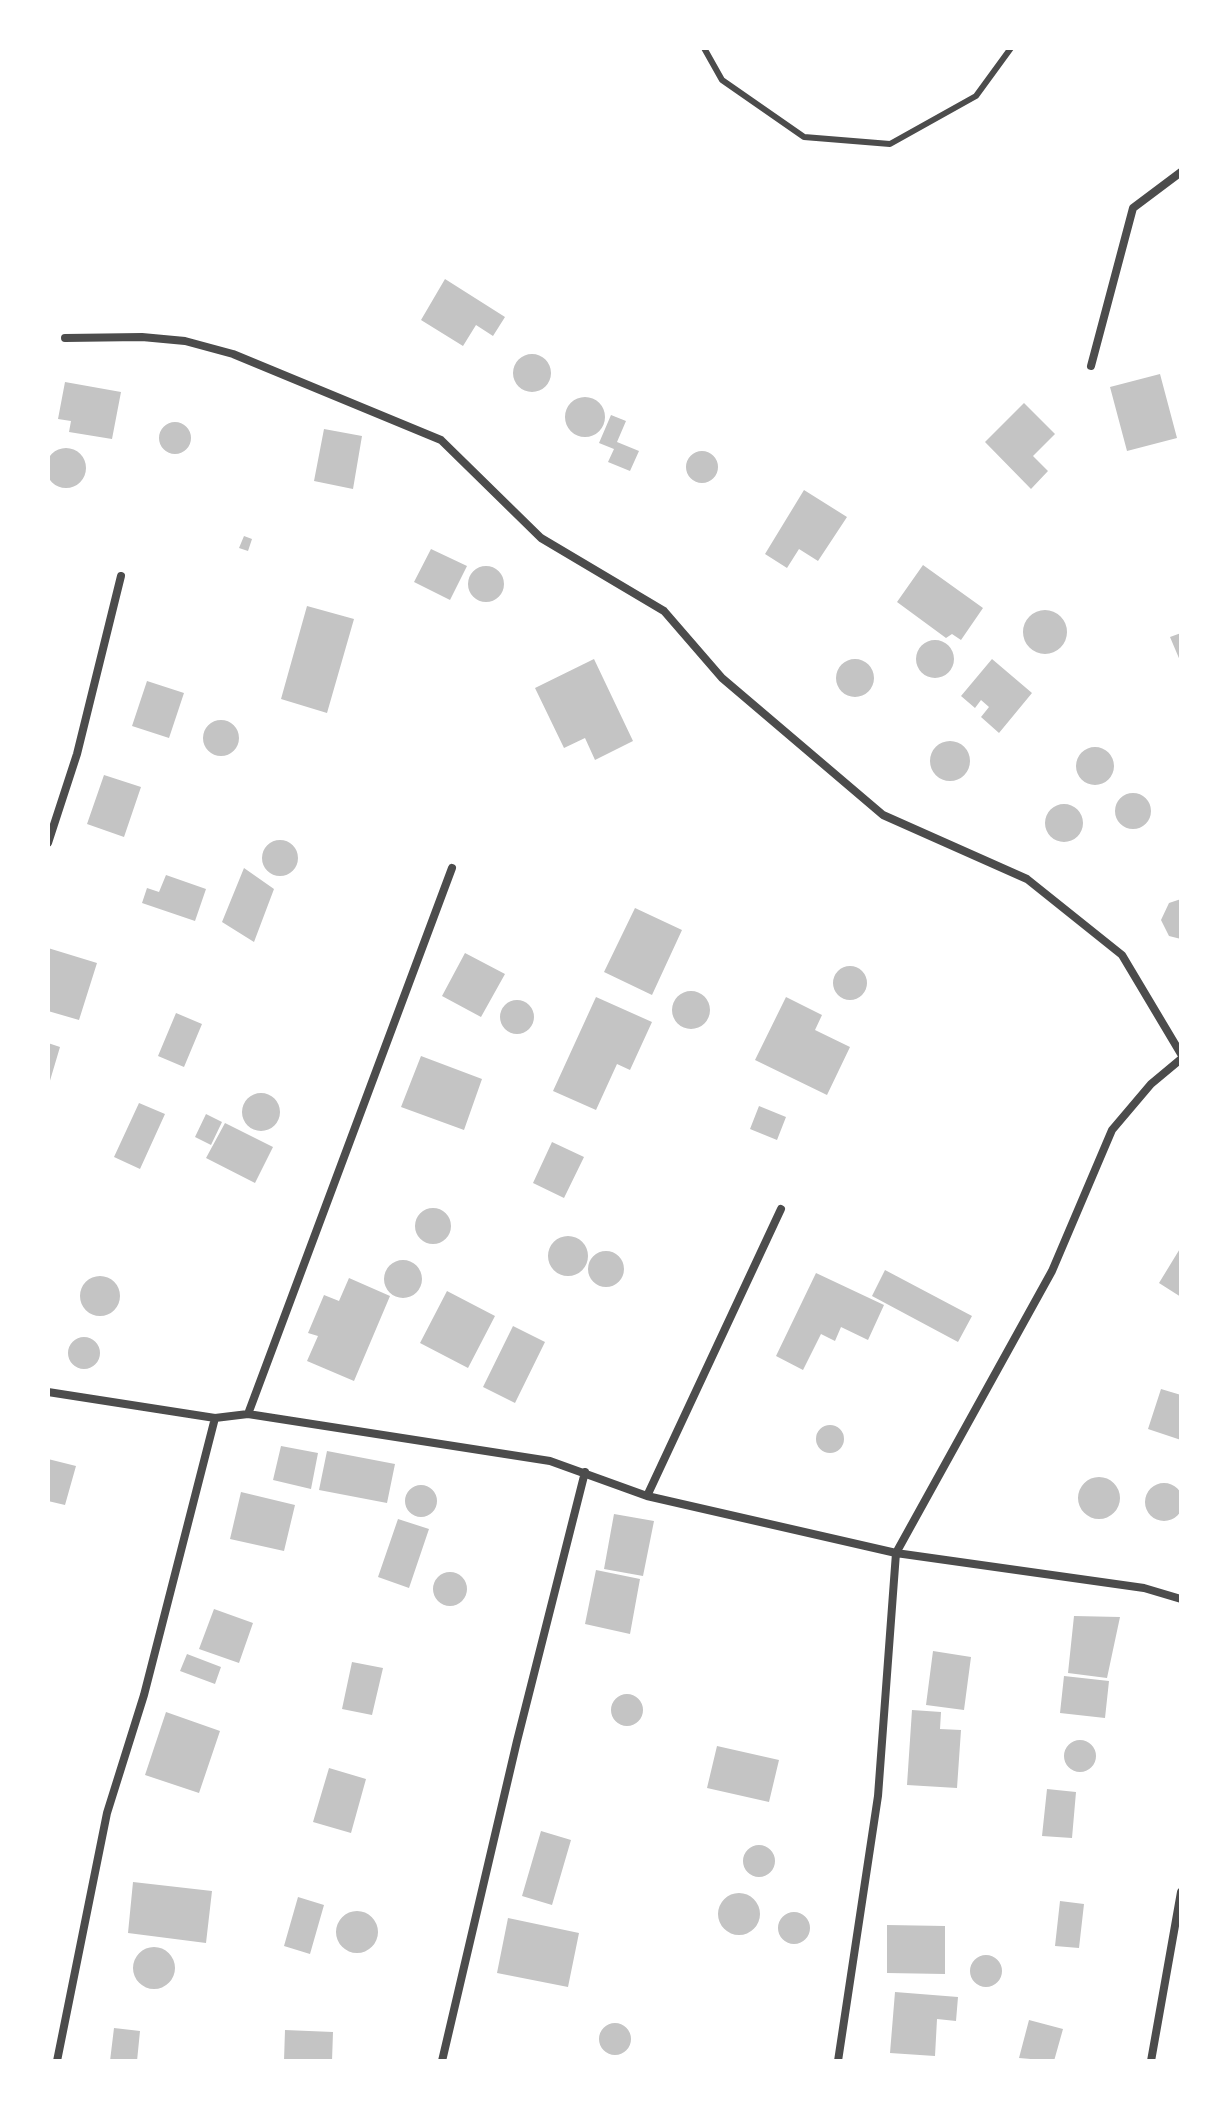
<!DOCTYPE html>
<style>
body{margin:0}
#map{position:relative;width:1229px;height:2109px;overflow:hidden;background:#fff;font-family:Barlow,sans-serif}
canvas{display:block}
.frame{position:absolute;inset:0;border:50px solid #fff;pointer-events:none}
</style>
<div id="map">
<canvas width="1229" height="2109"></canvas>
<div class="frame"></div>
</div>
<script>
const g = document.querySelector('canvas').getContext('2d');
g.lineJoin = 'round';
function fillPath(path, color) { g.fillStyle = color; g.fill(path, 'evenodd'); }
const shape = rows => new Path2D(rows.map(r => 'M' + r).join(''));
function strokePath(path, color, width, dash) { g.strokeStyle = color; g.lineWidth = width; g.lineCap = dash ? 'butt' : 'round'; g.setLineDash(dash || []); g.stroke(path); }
fillPath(shape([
 [445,279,505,317,493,336,476,325,463,346,421,320],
 '513 373a19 19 0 1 1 38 0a19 19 0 1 1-38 0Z',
 [1160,374,1177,438,1127,451,1110,387],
 [65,382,121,392,112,439,69,432,71,421,58,419],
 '565 417a20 20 0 1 1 40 0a20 20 0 1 1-40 0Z',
 [1024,403,1055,434,1033,456,1048,471,1031,489,985,442],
 [611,415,626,421,617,442,639,451,630,471,608,462,614,449,599,443],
 '159 438a16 16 0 1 1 32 0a16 16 0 1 1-32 0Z',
 [324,429,362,436,353,489,314,481],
 '46 468a20 20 0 1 1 40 0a20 20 0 1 1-40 0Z',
 '686 467a16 16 0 1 1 32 0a16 16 0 1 1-32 0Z',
 [804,490,847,517,818,561,799,549,787,568,765,554],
 [244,536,252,539,248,551,239,548],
 [431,549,467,566,450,600,414,582],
 [923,565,983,608,961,640,952,634,946,638,897,602],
 '468 584a18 18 0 1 1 36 0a18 18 0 1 1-36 0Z',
 [307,606,354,619,327,713,281,699],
 '1023 632a22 22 0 1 1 44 0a22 22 0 1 1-44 0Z',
 [1181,633,1181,663,1170,637],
 '916 659a19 19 0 1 1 38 0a19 19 0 1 1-38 0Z',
 '836 678a19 19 0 1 1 38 0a19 19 0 1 1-38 0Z',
 [594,659,633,741,595,760,585,738,564,748,535,688],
 [992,659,1032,693,999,733,981,717,989,707,981,700,975,708,961,696],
 [147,681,184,693,169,738,132,726],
 '203 738a18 18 0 1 1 36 0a18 18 0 1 1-36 0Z',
 '930 761a20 20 0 1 1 40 0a20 20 0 1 1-40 0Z',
 '1076 766a19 19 0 1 1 38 0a19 19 0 1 1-38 0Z',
 [104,775,141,787,124,837,87,824],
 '1115 811a18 18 0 1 1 36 0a18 18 0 1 1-36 0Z',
 '1045 823a19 19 0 1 1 38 0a19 19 0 1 1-38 0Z',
 '262 858a18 18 0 1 1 36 0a18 18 0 1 1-36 0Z',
 [244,868,274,889,254,942,222,922],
 [166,875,206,889,195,921,142,903,147,888,159,892],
 [1181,899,1181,939,1169,936,1161,920,1169,903],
 [635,908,682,930,652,995,604,972],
 [48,948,97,963,79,1020,48,1011],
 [465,953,505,974,481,1017,442,996],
 '833 983a17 17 0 1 1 34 0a17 17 0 1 1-34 0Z',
 '672 1010a19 19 0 1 1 38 0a19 19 0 1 1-38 0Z',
 [596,997,652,1022,630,1070,617,1064,596,1110,553,1091],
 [786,997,822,1015,815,1030,850,1047,827,1095,755,1060],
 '500 1017a17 17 0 1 1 34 0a17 17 0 1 1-34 0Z',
 [176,1013,202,1024,184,1067,158,1056],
 [48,1043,60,1047,49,1084,48,1084],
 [421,1056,482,1079,464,1130,401,1107],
 '242 1112a19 19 0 1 1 38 0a19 19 0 1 1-38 0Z',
 [139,1103,165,1114,140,1169,114,1157],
 [759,1106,786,1117,777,1140,750,1129],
 [206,1114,222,1122,211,1145,195,1137],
 [225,1123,273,1147,255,1183,206,1158],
 [552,1142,584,1157,564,1198,533,1183],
 '415 1226a18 18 0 1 1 36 0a18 18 0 1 1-36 0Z',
 '548 1256a20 20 0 1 1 40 0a20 20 0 1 1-40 0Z',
 [1181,1247,1181,1297,1159,1283],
 '588 1269a18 18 0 1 1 36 0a18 18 0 1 1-36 0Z',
 '384 1279a19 19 0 1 1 38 0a19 19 0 1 1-38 0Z',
 [885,1270,972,1316,958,1342,872,1296],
 [816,1273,884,1305,868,1340,841,1327,835,1341,821,1334,803,1370,776,1356],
 '80 1296a20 20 0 1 1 40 0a20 20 0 1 1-40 0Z',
 [349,1278,390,1296,354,1381,307,1361,318,1336,308,1333,324,1295,339,1301],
 [447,1291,495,1316,468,1368,420,1343],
 [513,1326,545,1342,515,1403,483,1387],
 '68 1353a16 16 0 1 1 32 0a16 16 0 1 1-32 0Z',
 [1161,1389,1181,1395,1181,1440,1148,1429],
 '816 1439a14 14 0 1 1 28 0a14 14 0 1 1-28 0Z',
 [281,1446,318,1453,311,1489,273,1480],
 [327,1451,395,1464,387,1503,319,1490],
 [48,1459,76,1466,65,1505,48,1501],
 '1078 1498a21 21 0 1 1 42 0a21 21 0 1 1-42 0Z',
 '1145 1502a19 19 0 1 1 38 0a19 19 0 1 1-38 0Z',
 '405 1501a16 16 0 1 1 32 0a16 16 0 1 1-32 0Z',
 [241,1492,295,1505,284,1551,230,1539],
 [614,1514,654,1521,643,1576,604,1569],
 [398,1519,429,1529,409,1588,378,1577],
 [596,1570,640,1579,630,1634,585,1624],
 '433 1589a17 17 0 1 1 34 0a17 17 0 1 1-34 0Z',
 [214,1609,253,1623,239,1663,199,1649],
 [1074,1616,1120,1617,1107,1678,1068,1673],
 [933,1651,971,1657,964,1710,926,1705],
 [187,1654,221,1667,215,1684,180,1671],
 [352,1662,383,1668,372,1715,342,1709],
 [1064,1676,1109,1681,1105,1718,1060,1713],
 '611 1710a16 16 0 1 1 32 0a16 16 0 1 1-32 0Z',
 [912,1710,941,1712,940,1729,961,1730,957,1788,907,1785],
 [166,1712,220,1731,199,1793,145,1775],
 '1064 1756a16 16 0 1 1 32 0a16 16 0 1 1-32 0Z',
 [717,1746,779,1760,769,1802,707,1788],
 [329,1768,366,1779,351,1833,313,1822],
 [1047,1789,1076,1792,1072,1838,1042,1836],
 [541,1831,571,1840,552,1905,522,1896],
 '743 1861a16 16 0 1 1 32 0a16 16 0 1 1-32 0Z',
 [133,1882,212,1891,206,1943,128,1933],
 '718 1914a21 21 0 1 1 42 0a21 21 0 1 1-42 0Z',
 [298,1897,324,1905,310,1954,284,1946],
 [1060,1901,1084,1904,1079,1948,1055,1946],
 '336 1932a21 21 0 1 1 42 0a21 21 0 1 1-42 0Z',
 '778 1928a16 16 0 1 1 32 0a16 16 0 1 1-32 0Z',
 [508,1918,579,1933,568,1987,497,1973],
 [887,1925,945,1926,945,1974,887,1973],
 '133 1968a21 21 0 1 1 42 0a21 21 0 1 1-42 0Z',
 '970 1971a16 16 0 1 1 32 0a16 16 0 1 1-32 0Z',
 [895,1992,958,1997,956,2021,937,2019,935,2056,890,2053],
 [1029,2020,1063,2029,1054,2061,1019,2058],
 '599 2039a16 16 0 1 1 32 0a16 16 0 1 1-32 0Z',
 [114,2028,140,2031,137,2061,110,2061],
 [285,2030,333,2032,332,2061,284,2061]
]), '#c4c4c4');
strokePath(shape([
 [704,48,722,80,804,137,890,144,976,96,1011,48]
]), '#4c4c4c', 6);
strokePath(shape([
 [65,338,142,337,185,341,233,354,441,440,541,538,664,611,722,678,883,815,1027,879,1122,955,1181,1054],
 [1091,366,1133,208,1181,172],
 [48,843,77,754,121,576],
 [48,1392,215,1418,248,1414,550,1461,647,1496,896,1553,1144,1588,1181,1599],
 [248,1414,452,868],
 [647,1496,781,1209],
 [57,2061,107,1813,144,1695,215,1418],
 [442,2061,517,1741,585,1472],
 [838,2061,878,1796,896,1553,1052,1271,1112,1130,1151,1084,1181,1059],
 [1151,2061,1181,1892]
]), '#4c4c4c', 8);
</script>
